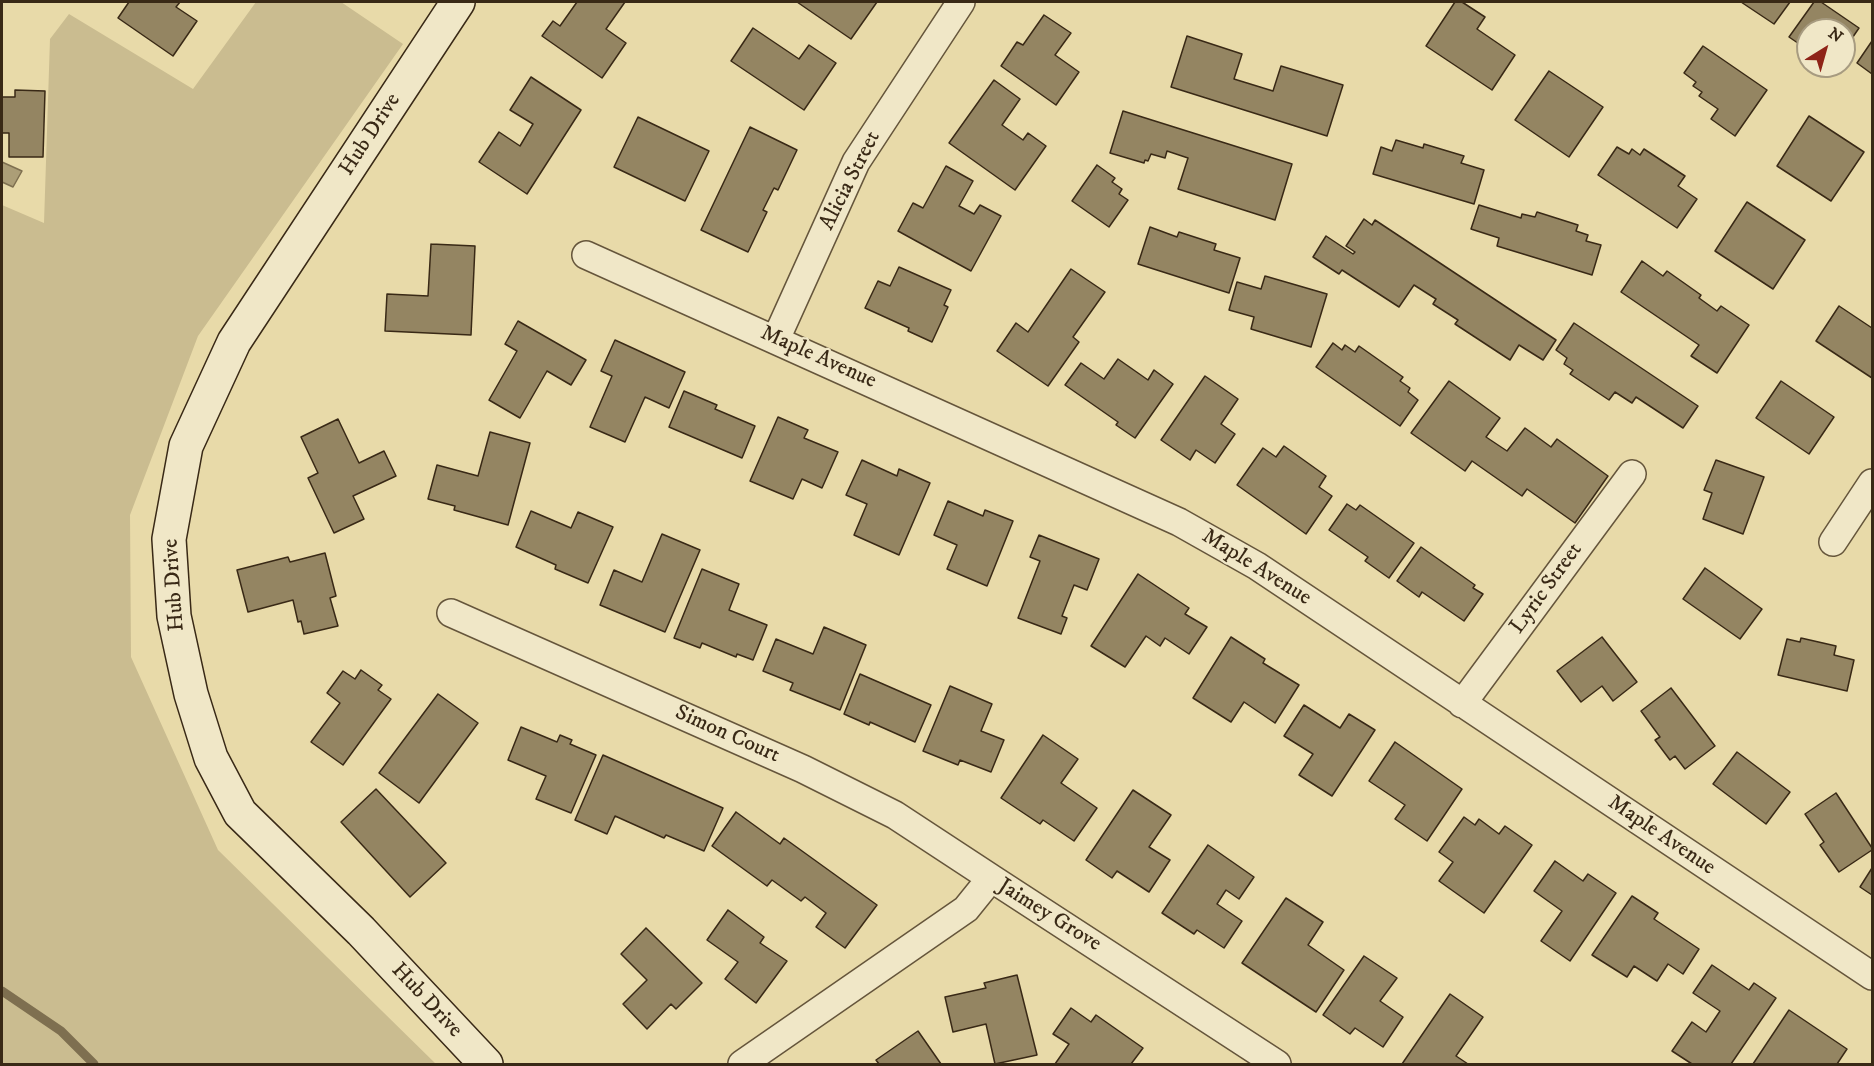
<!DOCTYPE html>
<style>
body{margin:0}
#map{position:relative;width:1874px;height:1066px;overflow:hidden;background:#e8daa9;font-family:"IM FELL DW Pica",serif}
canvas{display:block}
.frame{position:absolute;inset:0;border:3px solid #392916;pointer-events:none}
.north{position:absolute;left:1796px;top:18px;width:60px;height:60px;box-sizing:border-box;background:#f0e7c7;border:2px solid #a79b80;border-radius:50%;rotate:37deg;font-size:16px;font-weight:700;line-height:24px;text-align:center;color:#392916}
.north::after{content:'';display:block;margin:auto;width:21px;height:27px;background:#8f2418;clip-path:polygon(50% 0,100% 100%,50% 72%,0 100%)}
</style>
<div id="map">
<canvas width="1874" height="1066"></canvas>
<div class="frame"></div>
<div class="north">N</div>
</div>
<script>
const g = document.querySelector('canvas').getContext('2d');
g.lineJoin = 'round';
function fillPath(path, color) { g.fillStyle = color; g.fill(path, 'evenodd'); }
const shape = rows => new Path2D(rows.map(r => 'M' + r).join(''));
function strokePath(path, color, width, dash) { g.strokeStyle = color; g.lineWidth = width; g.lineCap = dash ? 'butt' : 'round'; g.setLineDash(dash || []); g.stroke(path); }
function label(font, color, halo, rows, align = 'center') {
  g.font = font + ' "IM FELL DW Pica",serif'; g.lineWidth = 4.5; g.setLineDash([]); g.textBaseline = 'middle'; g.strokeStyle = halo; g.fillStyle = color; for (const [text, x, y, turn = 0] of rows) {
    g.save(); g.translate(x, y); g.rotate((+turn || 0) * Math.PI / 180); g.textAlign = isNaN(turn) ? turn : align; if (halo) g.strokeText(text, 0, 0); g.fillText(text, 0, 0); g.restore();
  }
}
fillPath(shape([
 [256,2,341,2,403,44,198,336,130,515,131,657,218,850,436,1064,2,1064,2,205,44,223,50,39,69,14,193,89]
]), '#cabc90');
const water = shape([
 [2,162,22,171,13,187,2,182,2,162]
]);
fillPath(water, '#ac9e77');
strokePath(water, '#7e6f50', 1.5);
strokePath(shape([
 [2,991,61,1031,94,1064]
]), '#7e6f50', 9);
const building = shape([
 [129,2,180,2,176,7,197,21,173,56,118,18,129,2],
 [577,2,625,2,606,29,626,43,602,78,542,36,553,21,560,26,577,2],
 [797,2,877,2,851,39,797,2],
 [1455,2,1462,2,1485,17,1477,29,1515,55,1492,90,1426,46,1455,2],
 [1741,2,1790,2,1774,24,1741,2],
 [1814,2,1821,2,1859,28,1844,50,1844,30,1808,30,1808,50,1789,37,1814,2],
 [1044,15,1071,33,1055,55,1079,72,1056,105,1001,66,1017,42,1023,45,1044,15],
 [753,28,799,59,809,45,836,63,804,110,731,61,753,28],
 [1187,36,1242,54,1234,79,1273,91,1281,66,1343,85,1327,136,1171,87,1187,36],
 [1872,41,1872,74,1857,63,1872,41],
 [1703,46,1767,90,1735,136,1711,119,1718,109,1699,96,1702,92,1693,86,1696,82,1684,73,1703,46],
 [1549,71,1603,107,1569,157,1515,120,1549,71],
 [531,77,581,110,527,194,479,162,499,132,520,146,533,124,510,110,531,77],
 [994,80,1020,99,1002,125,1023,140,1028,133,1046,146,1015,190,949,143,994,80],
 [15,90,45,91,43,157,9,157,9,133,2,133,2,97,15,97,15,90],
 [1123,111,1292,164,1275,220,1178,189,1188,158,1167,151,1165,158,1151,154,1148,161,1145,160,1144,163,1110,153,1123,111],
 [1809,116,1864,152,1831,201,1777,166,1809,116],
 [638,117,709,151,685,201,614,167,638,117],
 [750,127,797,150,778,190,774,188,763,210,767,212,748,252,701,230,750,127],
 [1396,140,1423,148,1424,144,1464,156,1461,163,1484,170,1474,204,1373,174,1381,147,1392,151,1396,140],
 [1617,147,1629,154,1632,149,1640,155,1644,149,1685,176,1678,186,1697,199,1677,228,1598,175,1617,147],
 [1097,165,1115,178,1112,182,1122,189,1119,194,1128,200,1109,227,1072,201,1097,165],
 [946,166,973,181,959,206,974,214,980,205,1001,216,971,271,898,231,913,203,923,208,946,166],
 [1747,202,1805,240,1773,289,1715,251,1747,202],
 [1479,205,1521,218,1522,214,1535,217,1537,212,1578,225,1576,231,1588,235,1586,241,1601,245,1592,275,1497,246,1499,238,1471,229,1479,205],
 [1364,219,1372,225,1375,220,1556,340,1543,360,1519,345,1510,360,1455,324,1458,320,1433,304,1436,299,1414,285,1399,307,1342,270,1339,274,1313,257,1326,236,1353,254,1355,252,1346,246,1364,219],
 [1150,227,1177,237,1179,232,1216,244,1214,250,1240,258,1229,293,1138,264,1150,227],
 [431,244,475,246,471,335,385,331,387,294,428,296,431,244],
 [1642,261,1663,276,1667,271,1701,295,1699,298,1717,311,1721,306,1749,325,1717,373,1691,356,1699,345,1621,292,1642,261],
 [899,267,951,290,944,305,948,307,932,342,908,331,909,328,865,308,878,281,890,286,899,267],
 [1071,269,1105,292,1073,337,1079,342,1048,386,997,351,1016,323,1028,332,1071,269],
 [1265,276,1327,294,1311,347,1251,329,1254,317,1229,310,1237,282,1261,289,1265,276],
 [1839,306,1872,328,1872,378,1816,341,1839,306],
 [518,321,586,360,571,385,547,371,520,418,489,400,517,351,505,344,518,321],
 [1574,323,1698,406,1683,428,1636,397,1632,403,1615,392,1609,400,1570,374,1573,370,1564,364,1567,358,1556,350,1574,323],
 [615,340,685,372,669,408,645,397,625,442,590,427,612,376,601,371,615,340],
 [1333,343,1342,350,1345,345,1355,352,1359,346,1403,377,1400,381,1410,388,1408,392,1418,400,1400,426,1316,367,1333,343],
 [1118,359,1148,380,1154,370,1173,384,1135,438,1116,425,1118,422,1065,385,1081,363,1104,379,1118,359],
 [1205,376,1238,399,1221,424,1235,434,1215,463,1196,450,1190,460,1161,440,1205,376],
 [1449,381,1500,418,1486,437,1507,451,1525,428,1551,447,1557,439,1608,476,1575,523,1527,489,1522,496,1472,461,1465,471,1411,433,1449,381],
 [1781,381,1834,417,1809,454,1756,418,1781,381],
 [684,391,717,405,715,409,755,426,742,458,669,427,684,391],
 [778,417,808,430,804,438,838,452,822,488,802,479,793,499,750,481,778,417],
 [338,419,359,463,384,451,396,476,353,496,364,519,334,533,308,478,318,473,301,437,338,419],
 [490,432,530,443,508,525,454,510,455,506,428,499,437,465,478,476,490,432],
 [1284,446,1326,476,1319,487,1332,496,1306,534,1237,485,1263,448,1276,457,1284,446],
 [862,460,897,476,899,469,930,483,899,555,854,535,867,504,846,495,862,460],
 [1716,460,1764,477,1743,534,1703,519,1712,493,1704,490,1716,460],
 [948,501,983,516,985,510,1013,521,987,586,947,569,957,545,934,535,948,501],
 [1347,504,1356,510,1360,505,1414,543,1389,578,1365,561,1368,557,1329,530,1347,504],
 [531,511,571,528,578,512,613,527,588,583,555,569,556,565,516,547,531,511],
 [662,534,700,550,665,632,600,605,614,570,642,582,662,534],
 [1039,535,1099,559,1087,590,1074,585,1062,616,1067,618,1061,634,1018,618,1040,561,1030,557,1039,535],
 [1421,547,1475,585,1473,588,1483,594,1464,621,1422,592,1419,597,1397,581,1421,547],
 [325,553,336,596,330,598,338,626,304,634,301,621,298,622,293,600,248,612,237,570,288,557,290,562,325,553],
 [1705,568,1762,609,1740,639,1683,599,1705,568],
 [702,569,739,584,729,610,767,625,753,660,737,654,736,657,702,643,700,648,674,638,702,569],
 [1138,574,1189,608,1185,614,1207,627,1189,654,1165,638,1160,646,1146,636,1125,667,1091,646,1138,574],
 [824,627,866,645,840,710,790,690,793,683,763,671,776,639,813,654,824,627],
 [1231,637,1265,659,1263,663,1299,685,1275,723,1244,702,1231,722,1193,698,1231,637],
 [1602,637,1637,682,1613,701,1602,686,1581,702,1557,671,1602,637],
 [1801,638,1836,646,1834,655,1854,660,1847,691,1778,675,1787,639,1800,642,1801,638],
 [361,670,382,685,378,690,391,699,343,765,311,742,340,703,327,693,343,671,355,679,361,670],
 [860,674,931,705,915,742,870,722,869,725,844,714,860,674],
 [950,686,992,704,981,731,1004,740,991,772,960,760,958,765,923,751,950,686],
 [1671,688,1715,746,1685,769,1675,756,1670,760,1655,740,1660,737,1641,711,1671,688],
 [438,694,478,723,419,803,379,773,438,694],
 [1304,705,1340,728,1349,714,1375,730,1332,796,1299,775,1313,754,1284,736,1304,705],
 [521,727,557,742,560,735,572,740,570,744,596,755,571,813,536,799,546,776,508,760,521,727],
 [1043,735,1078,759,1061,783,1097,808,1074,841,1043,820,1040,824,1001,798,1043,735],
 [1395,742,1462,789,1427,841,1395,819,1405,805,1369,781,1395,742],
 [1737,752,1790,792,1766,824,1713,784,1737,752],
 [603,755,723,808,704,851,666,835,664,838,615,816,607,834,575,820,603,755],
 [376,789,446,863,410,897,341,822,376,789],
 [1133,790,1171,815,1149,847,1170,860,1149,892,1117,871,1112,878,1086,860,1133,790],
 [1836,793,1872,848,1872,850,1839,872,1820,845,1824,842,1805,814,1836,793],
 [736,812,780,844,784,838,877,905,845,948,816,927,826,913,805,897,801,901,772,880,767,886,712,846,736,812],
 [1464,817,1475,825,1479,819,1499,834,1505,826,1532,845,1484,913,1439,881,1453,862,1439,852,1464,817],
 [1208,845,1254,877,1239,899,1226,890,1217,904,1242,921,1224,948,1197,930,1194,934,1162,913,1208,845],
 [1555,861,1583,881,1588,874,1616,893,1570,961,1541,941,1562,911,1534,891,1555,861],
 [1872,868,1872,895,1860,887,1872,868],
 [1632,896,1658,913,1654,919,1699,949,1683,974,1668,964,1657,981,1634,966,1627,977,1592,955,1632,896],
 [1286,898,1323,922,1308,945,1344,970,1316,1012,1242,963,1286,898],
 [728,910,764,937,760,943,787,961,756,1003,725,979,738,962,707,940,728,910],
 [646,928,702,983,676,1009,671,1004,647,1029,623,1004,647,980,621,954,646,928],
 [1364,956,1397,978,1380,1001,1403,1017,1383,1047,1355,1028,1350,1034,1323,1015,1364,956],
 [1712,965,1749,990,1754,983,1776,998,1731,1064,1692,1064,1672,1051,1692,1022,1706,1032,1720,1011,1693,993,1712,965],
 [1017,975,1037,1055,995,1064,986,1024,953,1032,945,997,986,988,984,983,1017,975],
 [1450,994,1483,1017,1456,1056,1468,1064,1402,1064,1450,994],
 [1071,1008,1091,1022,1096,1015,1143,1048,1131,1064,1055,1064,1069,1044,1053,1034,1071,1008],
 [1789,1010,1847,1049,1837,1064,1753,1064,1789,1010],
 [918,1031,941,1064,879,1064,876,1060,918,1031]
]);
fillPath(building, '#948562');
strokePath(building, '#392916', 1.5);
const street = shape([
 [586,255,1179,522,1257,566,1872,976],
 [776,339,856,162,961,2],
 [1833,542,1872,483],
 [451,613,803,769,895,815,991,878],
 [1462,704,1632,474],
 [742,1064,966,909,991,878,1277,1064]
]);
const secondary = shape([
 [458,2,234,342,186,446,169,539,174,616,191,694,211,758,240,813,361,931,486,1064]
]);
strokePath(street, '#65553b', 30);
strokePath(secondary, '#392916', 36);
strokePath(street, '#f0e7c7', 27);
strokePath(secondary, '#f0e7c7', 33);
label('22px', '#392916', '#f0e7c7', [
 ["Hub Drive",371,135,-57],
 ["Alicia Street",851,181,-63],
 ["Maple Avenue",818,358,24],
 ["Maple Avenue",1256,568,32],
 ["Hub Drive",175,585,-94],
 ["Lyric Street",1547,589,-54],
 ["Simon Court",727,735,24],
 ["Maple Avenue",1661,836,34],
 ["Jaimey Grove",1049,916,32],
 ["Hub Drive",426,1001,47]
]);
</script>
